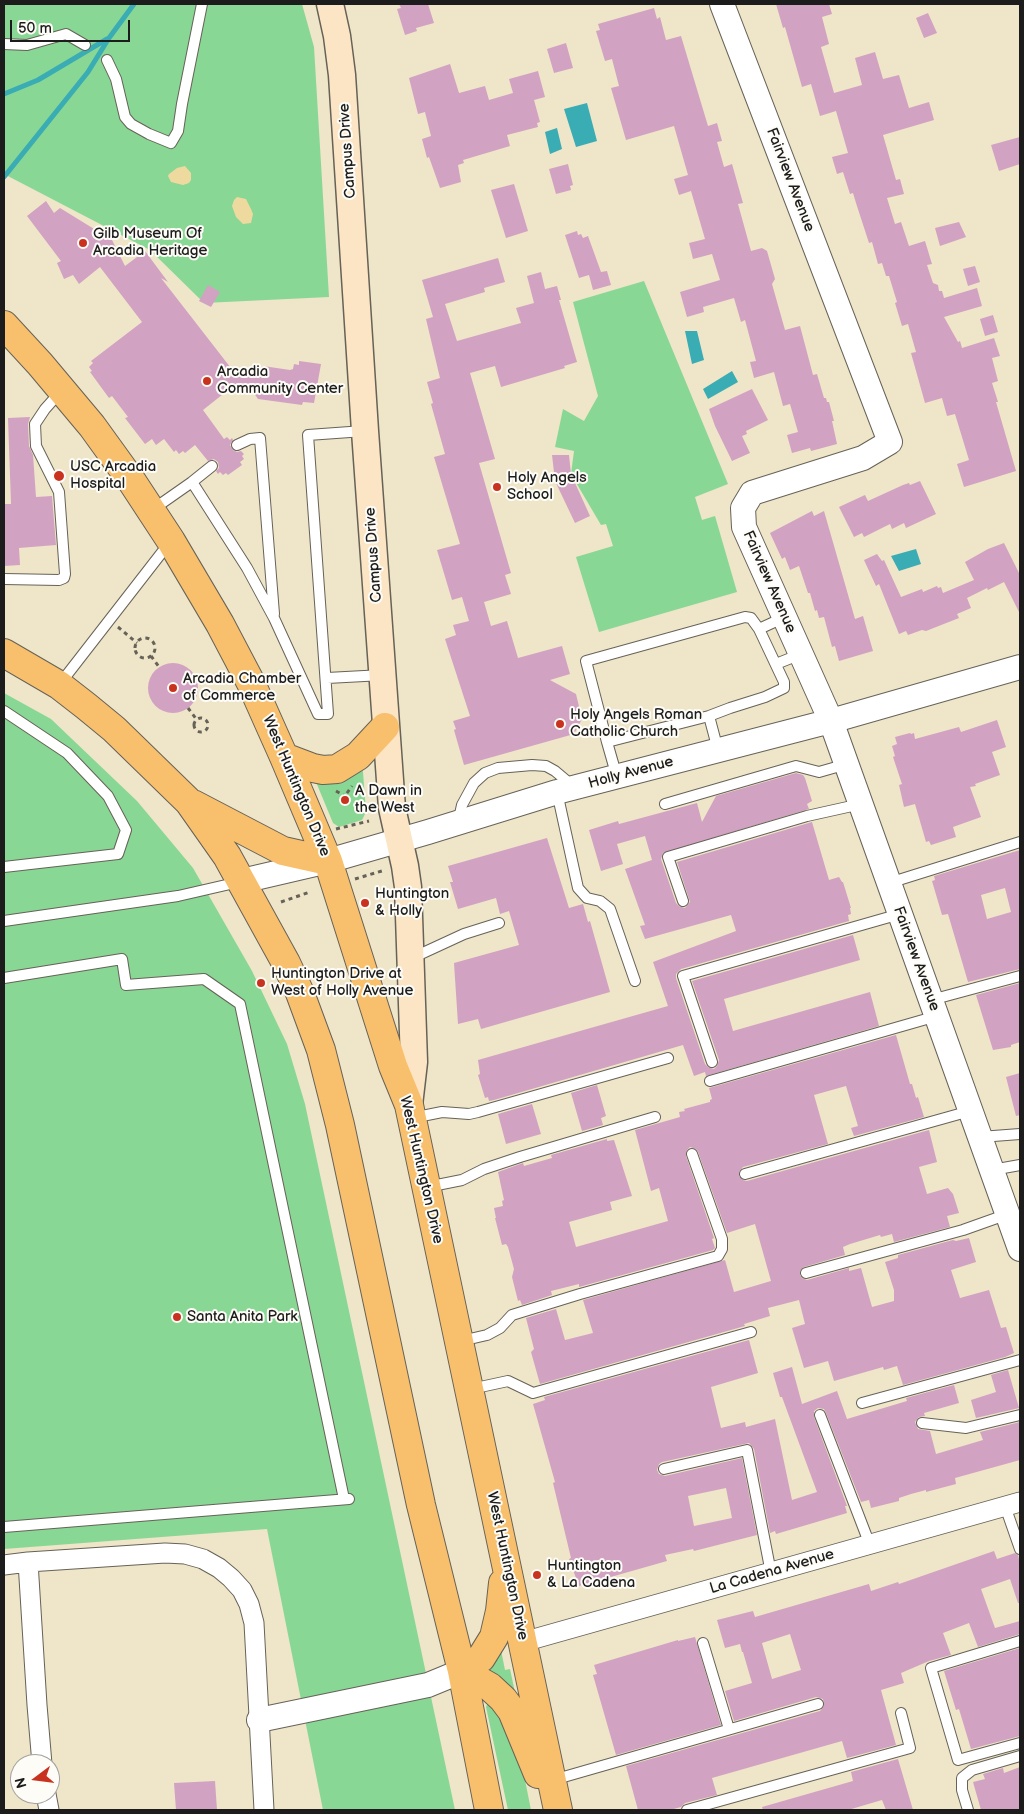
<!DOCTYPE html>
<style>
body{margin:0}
#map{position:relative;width:1024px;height:1814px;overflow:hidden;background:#efe5c8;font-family:"Balsamiq Sans",sans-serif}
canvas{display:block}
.frame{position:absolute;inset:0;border:5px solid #1c1c1c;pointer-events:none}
.north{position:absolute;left:10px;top:1754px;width:50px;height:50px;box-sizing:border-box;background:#fdfcf7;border:1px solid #a3a29f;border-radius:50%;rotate:255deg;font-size:14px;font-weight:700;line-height:20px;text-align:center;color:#1c1c1c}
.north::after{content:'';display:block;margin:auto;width:18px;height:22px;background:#c8321e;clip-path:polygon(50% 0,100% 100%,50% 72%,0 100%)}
.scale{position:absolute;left:10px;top:20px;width:120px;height:22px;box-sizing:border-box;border:2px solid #1c1c1c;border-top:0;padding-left:6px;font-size:15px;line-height:18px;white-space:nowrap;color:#1c1c1c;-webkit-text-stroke:4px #fdfcf7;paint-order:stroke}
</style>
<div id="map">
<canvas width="1024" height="1814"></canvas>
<div class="frame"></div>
<div class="north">N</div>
<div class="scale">50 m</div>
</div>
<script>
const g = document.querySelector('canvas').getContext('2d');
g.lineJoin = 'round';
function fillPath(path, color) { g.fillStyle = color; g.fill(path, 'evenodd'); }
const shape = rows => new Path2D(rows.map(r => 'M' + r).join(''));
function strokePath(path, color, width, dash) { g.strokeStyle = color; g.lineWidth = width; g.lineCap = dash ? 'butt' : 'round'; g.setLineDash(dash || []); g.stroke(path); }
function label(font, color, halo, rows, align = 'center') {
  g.font = font + ' "Balsamiq Sans",sans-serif'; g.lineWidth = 4; g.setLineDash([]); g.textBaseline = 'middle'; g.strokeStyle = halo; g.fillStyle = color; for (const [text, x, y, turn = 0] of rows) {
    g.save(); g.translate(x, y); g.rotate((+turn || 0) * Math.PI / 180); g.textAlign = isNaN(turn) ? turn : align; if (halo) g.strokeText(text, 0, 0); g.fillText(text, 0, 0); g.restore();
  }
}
fillPath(shape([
 [4,4,302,4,314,47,329,297,204,303,150,250,4,174],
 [644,281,728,484,695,497,702,520,715,516,737,592,599,632,576,557,613,546,606,524,601,525,571,474,574,451,555,447,563,409,584,421,598,396,573,302],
 [4,693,51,719,137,801,193,868,252,971,287,1044,305,1104,455,1810,323,1810,267,1529,4,1549],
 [361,767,363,772,366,812,362,820,339,827,333,823,316,782],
 [501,1650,505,1670,510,1669,516,1697,485,1676],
 [488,1702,516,1735,531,1810,508,1810,486,1707]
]), '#88d795');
fillPath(shape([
 [185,166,191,173,191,180,189,183,183,185,171,182,168,176,169,174,177,168],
 [237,197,246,199,251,209,253,214,251,223,243,224,236,217,232,206,234,200]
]), '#eeda9e');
fillPath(shape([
 [587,103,597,141,576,147,564,109],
 [557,128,562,149,550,154,545,132],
 [685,331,697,331,704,360,692,364],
 [732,371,738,382,708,399,703,389],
 [916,549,921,564,899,571,891,556]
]), '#3aacb4');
strokePath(shape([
 [4,94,38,80,107,39],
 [4,177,88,72,109,38,134,4]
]), '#3aacb4', 5);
fillPath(shape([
 [399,4,428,4,434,23,416,28,417,31,405,35,397,9,401,8],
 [776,4,829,4,832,14,822,17,829,44,821,47,834,93,862,85,855,58,875,52,883,79,899,75,909,108,929,102,934,120,883,135,896,180,900,179,904,194,887,198,895,224,901,222,909,246,925,241,932,264,927,265,933,283,938,285,939,291,942,291,944,298,977,288,982,306,944,317,958,342,960,341,962,348,994,338,1000,356,992,358,998,381,992,383,998,402,996,402,1016,471,964,487,957,464,969,460,955,414,947,416,942,398,925,403,911,353,916,352,908,324,902,326,895,303,897,302,889,276,886,276,882,263,878,264,872,242,869,243,856,203,853,193,850,194,843,172,837,174,832,157,848,153,836,111,820,116,811,84,802,87,785,27,783,28],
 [654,8,657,19,660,17,666,40,681,36,708,126,717,123,722,141,717,142,724,167,732,164,743,203,738,204,751,251,762,248,767,251,775,279,772,284,785,330,800,326,813,375,817,374,824,398,826,398,827,402,829,402,834,421,832,421,837,444,811,451,810,448,792,453,787,435,798,432,790,404,783,406,774,372,754,378,750,362,756,361,745,320,741,322,734,298,703,307,704,312,687,317,680,292,720,280,712,254,693,259,689,243,705,239,691,191,679,195,674,179,688,175,674,126,626,140,611,88,619,86,612,59,605,61,596,31,600,30,598,24],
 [928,13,937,33,924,38,916,18],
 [566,43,573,68,554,73,547,49],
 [450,64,459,93,485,86,489,100,513,93,509,79,538,71,545,97,534,100,540,122,537,123,538,127,507,135,510,146,463,160,464,163,458,165,461,182,440,188,429,157,427,158,422,139,431,136,425,112,418,114,409,78],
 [1020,137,1020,164,999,171,991,145],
 [568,164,573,185,570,186,571,190,556,194,549,169],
 [514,184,528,231,506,238,491,190],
 [46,201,54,213,60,208,112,240,125,266,145,251,168,282,161,278,234,372,252,375,263,366,290,370,293,369,294,364,299,365,299,361,321,364,314,403,303,402,302,405,258,399,251,389,232,387,203,410,224,439,227,437,230,440,232,438,233,440,230,445,233,450,237,452,241,451,244,454,242,456,244,459,240,462,242,465,228,475,226,473,223,475,220,472,218,474,216,471,219,468,218,462,214,459,208,461,195,445,185,453,183,451,179,454,176,450,174,452,164,439,156,445,152,439,145,444,125,418,128,417,112,396,109,398,90,372,92,371,89,367,93,363,91,361,142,322,100,267,79,284,73,275,64,279,57,263,61,261,27,216],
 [959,222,966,237,940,246,935,228],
 [577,231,578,235,581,234,583,238,588,236,601,272,607,271,611,285,593,290,589,275,579,278,565,235],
 [498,258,505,282,484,288,485,292,445,304,457,341,521,323,516,308,534,303,527,276,541,272,545,289,557,286,561,300,559,300,577,362,564,366,565,368,501,387,495,366,470,373,495,459,479,463,511,573,505,575,511,594,484,602,491,626,507,621,518,658,562,646,570,674,550,680,576,694,582,719,574,734,464,765,454,730,456,729,453,721,470,716,445,639,456,635,453,625,469,621,462,597,452,600,437,550,460,544,434,457,445,454,431,404,433,403,427,382,440,378,426,319,433,317,422,280],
 [975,266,980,282,968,286,963,269],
 [208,285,220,292,211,307,199,301],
 [993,315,998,332,985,336,980,319],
 [752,389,768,420,746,431,747,434,742,436,750,453,732,461,715,426,709,409],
 [30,417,28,424,29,446,33,455,36,497,52,496,56,545,19,548,20,565,4,566,4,504,11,504,8,418],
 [552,455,569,455,571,474,590,516,575,523,555,481],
 [920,481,936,514,906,528,904,523,892,529,890,524,864,537,862,533,854,537,839,507,865,495,868,501,903,485,909,483,910,485],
 [812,511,814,516,824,511,855,619,863,616,873,651,839,661,835,646,832,647,824,617,819,618,817,610,815,611,810,593,808,593,799,566,790,570,785,557,782,559,770,533],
 [1004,543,1020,575,1020,614,1004,582,988,590,987,588,967,598,971,608,957,614,959,618,926,631,922,630,908,635,906,631,899,634,879,584,876,586,864,560,877,554,882,561,884,560,901,597,922,589,923,592,937,586,938,588,941,587,943,593,974,580,965,562,988,549],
 '148 688a25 25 0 1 1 50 0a25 25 0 1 1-50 0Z',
 [997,720,1006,747,992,752,1000,775,975,784,976,786,970,787,981,817,953,827,956,837,931,845,929,841,926,842,915,804,904,807,899,785,902,784,893,757,895,756,892,746,897,744,895,737,910,733,911,734,914,733,915,739,959,727,961,732],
 [796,773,803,775,805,778,812,801,807,804,809,809,663,853,661,859,676,903,679,906,685,908,690,902,677,862,812,822,829,880,839,877,842,882,843,882,851,908,850,908,851,914,848,915,849,921,681,969,676,974,676,978,705,1064,708,1067,714,1069,717,1066,719,1060,692,981,853,935,860,960,724,999,733,1031,870,992,879,1026,706,1076,705,1072,694,1076,683,1045,494,1100,489,1101,488,1097,485,1098,478,1075,480,1074,478,1060,668,1006,653,962,736,931,731,915,645,939,640,926,645,925,625,869,652,860,645,836,617,844,623,864,601,871,589,830,618,821,619,824,697,803,702,822,716,796],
 [547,838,569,908,583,904,588,922,590,921,610,992,481,1029,478,1019,458,1024,454,963,519,945,509,911,500,914,496,898,458,909,450,882,453,882,448,866],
 [1020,850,1020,969,968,982,948,914,942,915,932,881,935,880,934,876],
 [1005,888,1011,912,987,919,981,895],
 [1020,983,1020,1042,1011,1045,1011,1047,993,1050,976,995],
 [896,1035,910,1084,912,1084,916,1098,918,1097,924,1117,854,1136,851,1128,858,1126,846,1086,814,1095,828,1144,743,1167,739,1172,739,1176,743,1180,747,1181,929,1130,937,1162,919,1167,927,1194,948,1188,953,1194,959,1213,947,1216,950,1227,894,1242,892,1234,881,1237,880,1235,850,1244,843,1247,845,1255,804,1267,800,1271,800,1275,802,1278,807,1280,849,1268,849,1271,861,1268,872,1307,894,1301,894,1290,885,1262,898,1258,898,1255,953,1240,956,1241,969,1238,976,1262,951,1270,960,1298,989,1290,1001,1328,1006,1327,1014,1353,1005,1357,903,1385,897,1366,884,1370,883,1367,834,1381,828,1361,804,1368,792,1328,805,1324,799,1300,768,1308,770,1316,744,1324,745,1326,540,1384,531,1352,534,1349,526,1318,556,1309,565,1340,593,1333,583,1300,725,1260,734,1292,771,1281,755,1224,727,1233,698,1152,696,1149,690,1147,687,1150,686,1156,714,1238,712,1239,715,1248,713,1250,579,1287,579,1284,551,1291,552,1295,522,1305,520,1300,518,1301,512,1277,514,1269,508,1247,506,1244,502,1245,495,1218,496,1218,494,1208,503,1206,502,1201,504,1200,498,1172,523,1163,524,1166,552,1158,551,1155,607,1139,607,1141,614,1140,632,1196,610,1202,612,1210,569,1222,576,1247,668,1221,659,1188,651,1191,635,1130,680,1117,679,1112,685,1111,684,1109,710,1102,710,1100,712,1099,709,1088],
 [1020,1073,1020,1115,1016,1116,1006,1077],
 [597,1085,606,1116,601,1118,603,1125,582,1131,571,1093],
 [532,1104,541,1134,506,1144,498,1114],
 [749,1340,758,1373,711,1387,721,1428,745,1422,746,1427,775,1419,792,1500,817,1492,782,1397,780,1397,773,1373,792,1367,802,1404,837,1391,847,1419,907,1401,906,1398,954,1385,959,1403,924,1413,925,1416,919,1417,915,1422,918,1429,930,1431,936,1454,983,1440,980,1432,1020,1422,1020,1460,955,1478,956,1484,926,1492,926,1490,911,1494,899,1498,899,1501,871,1508,869,1500,861,1502,826,1413,824,1409,818,1408,814,1411,814,1417,847,1506,845,1506,847,1513,776,1534,775,1531,770,1533,754,1449,749,1443,662,1462,659,1464,657,1470,659,1474,665,1476,742,1458,757,1535,694,1551,693,1549,665,1555,667,1561,579,1586,569,1559,571,1558,553,1483,555,1482,533,1404,545,1400,544,1397],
 [726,1488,732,1518,694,1526,688,1496],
 [1008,1370,1019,1408,976,1418,971,1400,996,1392,991,1375],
 [994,1551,997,1559,1015,1553,1018,1555,1020,1563,1020,1603,1018,1603,1010,1579,981,1589,995,1628,1020,1621,1020,1634,978,1647,969,1623,943,1633,951,1655,929,1661,901,1673,904,1683,881,1690,896,1745,847,1758,842,1741,712,1778,717,1795,685,1803,681,1807,670,1810,638,1810,626,1766,820,1711,824,1706,823,1699,816,1697,734,1721,725,1691,752,1683,743,1652,742,1652,740,1644,725,1648,717,1620,753,1611,755,1617,869,1584,871,1591,898,1582,899,1584],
 [790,1634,801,1670,772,1679,762,1643],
 [695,1637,721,1725,616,1755,593,1675,597,1674,594,1665,678,1640,678,1641],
 [1020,1648,1020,1736,971,1749,959,1709,956,1710,944,1671],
 [898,1759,913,1810,886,1810,882,1800,848,1810,763,1810,762,1807,853,1781,851,1772],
 [1020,1767,1020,1810,981,1810,973,1782,985,1779,983,1774,1003,1768,1004,1773],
 [215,1781,217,1810,176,1810,174,1783]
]), '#d2a2c2');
const service = shape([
 [4,44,27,45,66,34,85,45],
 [107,60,116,79,125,117,131,124,149,134,171,143,178,131,182,104,202,4],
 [237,445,250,439,260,438,274,614],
 [192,482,212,466],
 [152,510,192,482,247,568,274,618,318,714,328,714,308,435,364,431],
 [4,579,59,580,64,578,65,574,59,492,36,446,35,424,45,409,62,390],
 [776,664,801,654],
 [327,678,383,675],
 [59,685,170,542],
 [4,711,67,753,108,796,126,830,118,854,4,867],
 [709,716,718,750],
 [607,742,586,661,745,617,751,618,759,629],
 [617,777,607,742,709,716,730,708,765,697,784,688,784,682,759,629,785,617],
 [557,792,578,888,587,898,600,901,610,909,635,981],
 [665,804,796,766,819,772,847,764],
 [458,823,462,805,474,783,485,773,498,768,532,765,546,766,555,771,574,787],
 [889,883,1020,842],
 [683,901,668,857,807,816,861,804],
 [4,921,178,896,239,882],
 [412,958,464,934,499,923],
 [4,978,122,959,126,985,204,979,240,1004,344,1499],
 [931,1000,1020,976],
 [712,1062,683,976,900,914],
 [710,1081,937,1016],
 [412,1118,442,1112,469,1114,478,1112,668,1058],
 [980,1137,1020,1134],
 [992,1170,1020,1165],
 [745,1174,970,1111],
 [427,1187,462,1180,484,1169,520,1157,655,1117],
 [806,1273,963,1230,1008,1214],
 [461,1341,487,1335,500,1328,512,1315,580,1294,718,1256,722,1249,722,1239,692,1154],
 [471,1389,508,1381,533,1393,751,1332],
 [862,1403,1020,1360],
 [820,1415,870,1545],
 [922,1423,966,1428,1020,1415],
 [664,1469,747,1450,771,1573],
 [1005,1506,1020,1549],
 [4,1527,349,1499],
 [1020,1641,931,1668,958,1760,1020,1743],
 [703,1643,729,1729],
 [553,1780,818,1704],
 [687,1810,910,1748,901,1713],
 [968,1810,962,1790,962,1778,972,1770,1020,1756]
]);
const minor = shape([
 [28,1562,37,1705,42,1764],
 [4,1565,28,1562,165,1553,185,1554,203,1559,219,1568,231,1578,242,1590,249,1604,254,1623,264,1810],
 [523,1642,1020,1502],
 [46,1794,49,1810]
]);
const tertiary = shape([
 [722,4,890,442,863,458,752,493,743,508,744,527,831,721,1020,1249],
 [242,881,328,861,428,832,557,792,831,721,1020,667],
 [259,1720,428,1685,462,1671]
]);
const secondary = shape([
 [330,4,337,36,342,75,365,431,392,808,405,866,408,887,414,1062,409,1105]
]);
const primary = shape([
 [4,325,40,364,92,426,131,480,171,541,220,624,251,683,284,757,328,861,393,1066,409,1105,558,1810],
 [4,653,59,685,86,706,114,729,189,802,227,856,286,963,300,993,321,1050,340,1125,421,1505,462,1671,489,1810],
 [284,757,313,768,323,770,337,769,358,756,385,727],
 [193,804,283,851,328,861],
 [462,1671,490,1687,503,1699,512,1711,538,1774],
 [462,1671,481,1658,494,1637,500,1611,503,1583]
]);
strokePath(service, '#666258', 12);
strokePath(minor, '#666258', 21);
strokePath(tertiary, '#666258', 26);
strokePath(secondary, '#666258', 29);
strokePath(primary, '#666258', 30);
strokePath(shape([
 [118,627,137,643],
 '135 648a10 10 0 1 1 20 0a10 10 0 1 1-20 0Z',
 [151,656,159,667],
 [188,708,197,720],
 '194 725a7 7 0 1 1 14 0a7 7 0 1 1-14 0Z',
 [336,791,345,796,348,798,347,802,345,802,342,799,345,796,347,793,352,786],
 [336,829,369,821],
 [355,879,385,870],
 [281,902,310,892]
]), '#666258', 3, [4, 4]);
strokePath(service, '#fff', 10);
strokePath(minor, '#fff', 19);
strokePath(tertiary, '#fff', 24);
strokePath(secondary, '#fce5c4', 26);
strokePath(primary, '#f8bf6c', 28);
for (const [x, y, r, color] of [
 [83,243,5,"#c8321e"],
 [207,381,5,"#c8321e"],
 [59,476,6,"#c8321e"],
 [497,487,5,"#c8321e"],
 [173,688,5,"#c8321e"],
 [560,724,5,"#c8321e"],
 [345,800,5,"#c8321e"],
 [365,903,5,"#c8321e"],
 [261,983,5,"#c8321e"],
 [177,1317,5,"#c8321e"],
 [537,1575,5,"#c8321e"]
]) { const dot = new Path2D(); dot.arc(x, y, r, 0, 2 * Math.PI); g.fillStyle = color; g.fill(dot); strokePath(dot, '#fdfcf7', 2); }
label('15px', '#1c1c1c', '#fdfcf7', [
 ["Campus Drive",348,151,-94],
 ["Fairview Avenue",790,180,69],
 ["Campus Drive",374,555,-94],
 ["Fairview Avenue",769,582,66],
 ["Holly Avenue",631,773,-15],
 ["West Huntington Drive",296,786,67],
 ["Fairview Avenue",916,959,70],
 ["West Huntington Drive",421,1170,77],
 ["West Huntington Drive",507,1566,78],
 ["La Cadena Avenue",772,1572,-16]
]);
label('15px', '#1c1c1c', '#fdfcf7', [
 ["Gilb Museum Of",93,234],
 ["Arcadia Heritage",93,251],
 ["Arcadia",217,372],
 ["Community Center",217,389],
 ["USC Arcadia",70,467],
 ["Hospital",70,484],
 ["Holy Angels",507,478],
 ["School",507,495],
 ["Arcadia Chamber",183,679],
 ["of Commerce",183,696],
 ["Holy Angels Roman",570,715],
 ["Catholic Church",570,732],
 ["A Dawn in",355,791],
 ["the West",355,808],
 ["Huntington",375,894],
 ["& Holly",375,911],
 ["Huntington Drive at",271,974],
 ["West of Holly Avenue",271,991],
 ["Santa Anita Park",187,1317],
 ["Huntington",547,1566],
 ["& La Cadena",547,1583]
], 'left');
</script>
